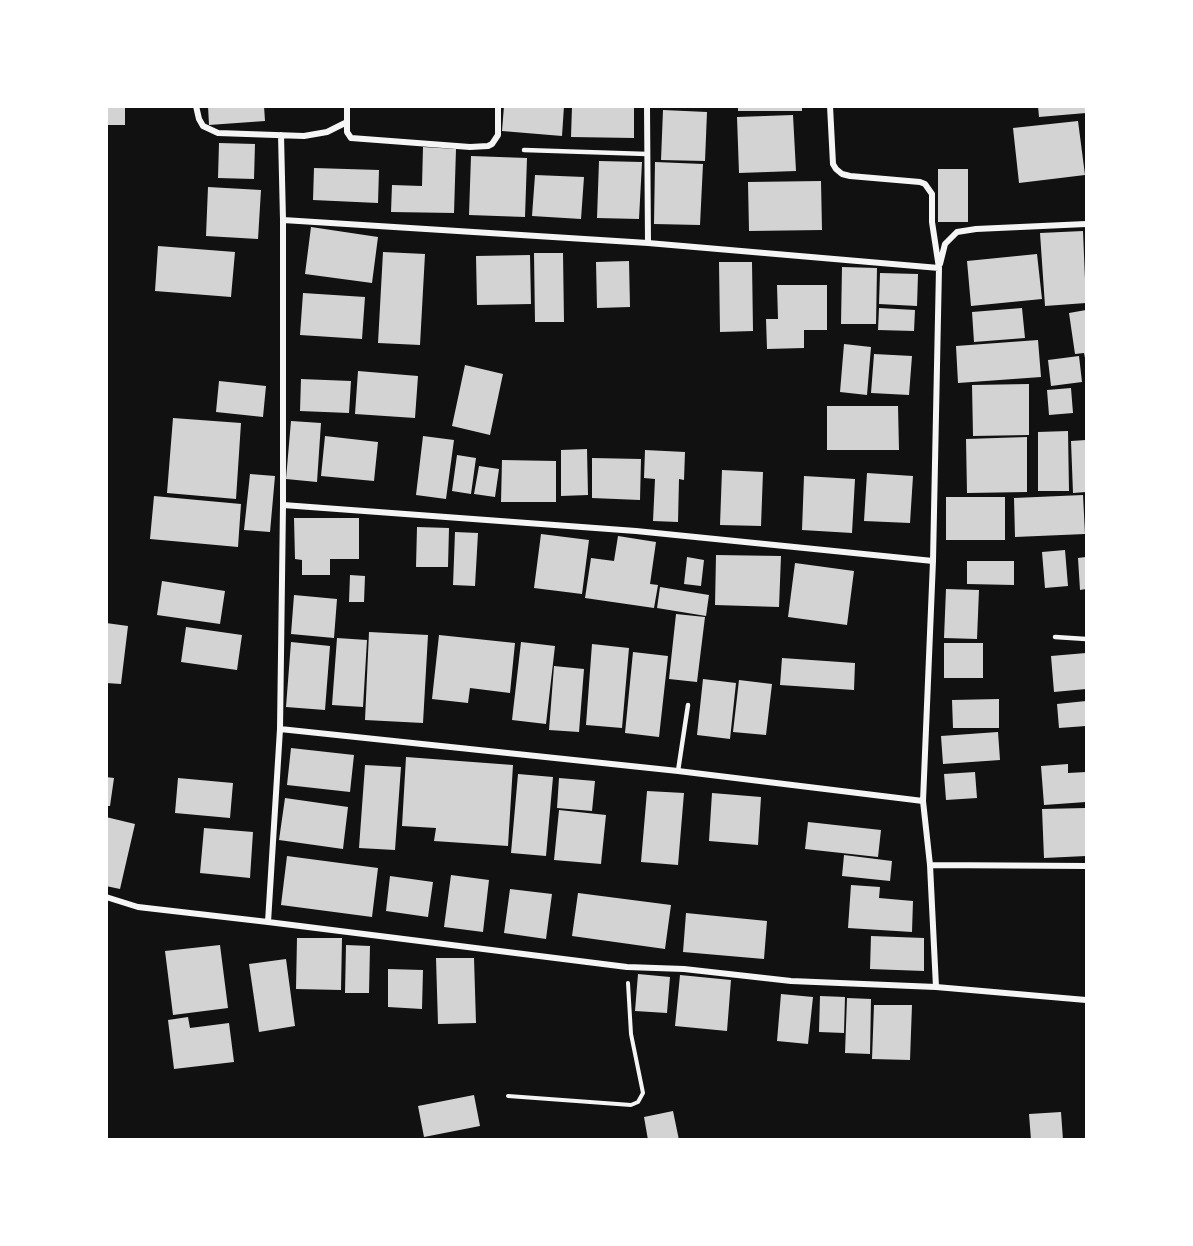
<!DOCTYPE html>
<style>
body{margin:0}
#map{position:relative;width:1193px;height:1246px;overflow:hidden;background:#111;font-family:"Varela Round",sans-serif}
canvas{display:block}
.frame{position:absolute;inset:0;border:108px solid #fff;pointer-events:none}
</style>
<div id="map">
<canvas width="1193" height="1246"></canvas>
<div class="frame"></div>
</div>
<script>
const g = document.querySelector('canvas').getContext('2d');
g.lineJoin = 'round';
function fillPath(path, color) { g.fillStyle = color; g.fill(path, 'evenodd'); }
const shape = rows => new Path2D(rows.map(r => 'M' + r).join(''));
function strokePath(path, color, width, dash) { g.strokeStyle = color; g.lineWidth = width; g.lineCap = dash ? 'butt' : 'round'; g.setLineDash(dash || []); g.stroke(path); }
fillPath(shape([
 [106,106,125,106,125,125,106,125],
 [208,106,264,106,265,121,209,125],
 [504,106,564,106,562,136,502,131],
 [572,106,634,106,634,138,571,137],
 [738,106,802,106,802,111,738,111],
 [1038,106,1086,106,1086,113,1039,117],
 [663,110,707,112,705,161,661,160],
 [793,115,796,171,739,173,737,117],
 [1078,121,1085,175,1019,183,1013,128],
 [219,143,255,144,254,179,218,178],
 [423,147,456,149,454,213,391,212,392,185,422,186],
 [471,156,527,158,525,217,469,215],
 [599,161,642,162,639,219,597,218],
 [655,162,703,164,700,225,654,224],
 [314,168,379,170,378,203,313,200],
 [938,169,968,169,968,222,938,222],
 [535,175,584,177,581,219,532,216],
 [821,181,822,230,749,231,748,182],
 [208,187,261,190,258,239,206,236],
 [311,227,378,237,372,283,305,274],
 [1083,231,1086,303,1045,306,1040,233],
 [158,246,235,252,231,297,155,291],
 [383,252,425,254,420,345,378,343],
 [534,253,563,253,564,322,535,322],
 [1037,254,1042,299,971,306,967,261],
 [530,255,531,304,477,305,476,256],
 [629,261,630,307,597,308,596,262],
 [719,262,752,262,753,331,720,332],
 [842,267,877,268,876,324,841,324],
 [880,273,918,274,917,306,879,304],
 [777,285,827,285,827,330,804,330,804,348,767,349,766,319,778,319],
 [303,293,365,297,362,339,300,335],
 [879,308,915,310,914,331,878,330],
 [1022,308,1025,338,974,342,972,312],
 [1086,310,1086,358,1085,358,1084,353,1075,354,1069,313],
 [1038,340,1041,377,958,383,956,346],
 [844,344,871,347,867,395,840,392],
 [874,354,912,356,909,395,871,393],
 [1079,356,1082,382,1051,386,1048,360],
 [465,365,503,374,490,435,452,426],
 [358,371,418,376,415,418,355,414],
 [301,379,351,381,349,413,300,411],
 [219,381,266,386,263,417,216,412],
 [1029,384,1029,435,973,436,972,385],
 [1071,388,1073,413,1049,415,1047,390],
 [827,406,898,406,899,450,827,450],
 [173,418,241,423,236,499,167,493],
 [291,421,321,423,317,482,286,479],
 [1068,431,1069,491,1038,491,1038,432],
 [325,436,378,442,374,481,321,476],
 [423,436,454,440,446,499,416,495],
 [1027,437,1027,492,967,493,966,439],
 [1086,440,1086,492,1073,493,1071,441],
 [587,449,588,495,561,496,561,450],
 [645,450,685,452,684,480,679,479,678,522,653,521,655,479,644,478],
 [457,455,476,458,471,494,452,491],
 [592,458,641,459,640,500,592,498],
 [502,460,556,461,556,502,501,502],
 [479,466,499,469,495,497,474,494],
 [722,470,763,472,761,526,720,525],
 [867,473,913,476,910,523,864,521],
 [250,474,275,476,270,532,244,530],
 [804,476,855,479,852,533,802,530],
 [1083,495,1085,534,1015,537,1014,498],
 [154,496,241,504,238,547,150,539],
 [946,497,1005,497,1005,540,946,540],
 [294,518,359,518,359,559,330,559,330,575,302,575,302,560,295,559],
 [417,527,449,528,448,567,416,567],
 [455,532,478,533,475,586,453,585],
 [541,534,589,540,582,594,534,588],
 [618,536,656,542,650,584,658,585,654,608,585,598,591,558,614,561],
 [1065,550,1068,586,1045,588,1042,552],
 [716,555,781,556,779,607,715,605],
 [687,557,704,560,701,586,684,584],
 [1086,557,1086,589,1080,590,1078,558],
 [967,561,1014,561,1014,585,967,584],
 [795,563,854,571,847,625,788,617],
 [350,575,365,576,364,602,349,602],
 [162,581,225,591,220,624,157,615],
 [660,587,709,595,706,616,657,608],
 [946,589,979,590,977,639,944,638],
 [294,595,337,599,334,638,291,634],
 [676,614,705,617,697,682,669,679],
 [106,623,128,626,121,684,106,683],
 [186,627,242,635,237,670,181,662],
 [369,632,428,635,423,723,365,720],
 [439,635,515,643,510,693,470,688,468,703,432,699],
 [337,638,367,640,363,707,332,705],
 [291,642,330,646,325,710,286,707],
 [521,642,555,646,546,724,512,720],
 [944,643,983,643,983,678,944,678],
 [592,644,629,648,622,728,586,725],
 [633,652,668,656,659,737,625,733],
 [1086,653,1086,689,1054,692,1051,656],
 [782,658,855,663,854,690,780,685],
 [554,666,584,669,579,732,549,730],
 [703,679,736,683,730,739,697,735],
 [739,680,772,684,766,735,733,732],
 [999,699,999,728,953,728,952,700],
 [1086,701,1086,726,1059,728,1057,704],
 [998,732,1000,760,943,764,941,736],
 [291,748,354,755,350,792,287,785],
 [406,757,513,765,508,846,434,841,436,828,402,826],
 [1068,764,1068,773,1086,772,1086,802,1044,805,1041,766],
 [365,765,401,767,395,850,359,848],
 [975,772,977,798,946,800,944,774],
 [518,774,553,777,546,856,511,853],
 [106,777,114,778,110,806,106,806],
 [178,778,233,783,230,818,175,813],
 [559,778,595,781,592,811,557,808],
 [647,791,684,793,678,865,641,862],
 [712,793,761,797,758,845,709,841],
 [285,798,348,807,343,849,279,840],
 [1086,808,1086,856,1044,858,1042,809],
 [559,810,606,815,601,864,554,860],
 [106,817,135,824,120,889,106,886],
 [808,822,881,830,878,857,805,849],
 [204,828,253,832,250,878,200,873],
 [844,855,892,861,890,881,842,876],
 [287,856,378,868,372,917,281,905],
 [451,875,489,880,483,932,444,927],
 [390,876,433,882,428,917,386,911],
 [851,885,880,887,879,898,913,901,912,932,848,928],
 [510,889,552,894,546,939,504,933],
 [578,893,671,905,665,949,572,936],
 [686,913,767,921,764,959,683,952],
 [871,936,924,938,924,971,870,969],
 [297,938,342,938,341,990,296,989],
 [220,945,228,1008,173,1015,165,951],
 [346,945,370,946,369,993,345,993],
 [436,958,474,958,476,1023,438,1024],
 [286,959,295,1026,259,1032,249,964],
 [388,969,423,970,422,1009,388,1007],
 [638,974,670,977,667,1013,635,1011],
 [680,975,731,980,727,1031,675,1026],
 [781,994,813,997,808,1044,777,1041],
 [820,996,845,997,844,1033,819,1032],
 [847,998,871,999,870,1054,845,1053],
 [874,1005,912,1005,910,1060,872,1059],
 [188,1017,190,1028,229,1023,234,1062,174,1069,168,1020],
 [474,1095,480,1126,424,1137,418,1106],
 [673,1111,679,1140,648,1140,644,1117],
 [1061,1112,1063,1140,1031,1140,1029,1114]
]), '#d3d3d3');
strokePath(shape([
 [508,1096,631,1105,638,1102,643,1093,631,1034,628,983]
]), '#f5f5f5', 4);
strokePath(shape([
 [524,150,647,154],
 [1055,637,1086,639],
 [678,771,688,705]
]), '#f5f5f5', 4.5);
strokePath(shape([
 [196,106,199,119,203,126,218,133,304,136,327,132,347,122,347,106],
 [647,106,648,243],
 [830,106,833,164,836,169,842,174,850,176,920,182,925,184,932,194,932,222,939,268,933,561,923,801,930,865,936,987],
 [347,122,347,132,351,138,470,147,488,146,492,144,498,135,498,106],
 [283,220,648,243,939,268],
 [940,264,945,244,957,232,976,229,1086,224],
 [283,505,636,531,933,561],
 [280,729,678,771,923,801],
 [930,865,1086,866],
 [106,897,138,907,268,922,627,967,684,969,791,981,936,987,1086,1000],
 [268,922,280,729,283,505,283,220,281,135]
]), '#f5f5f5', 6);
</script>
